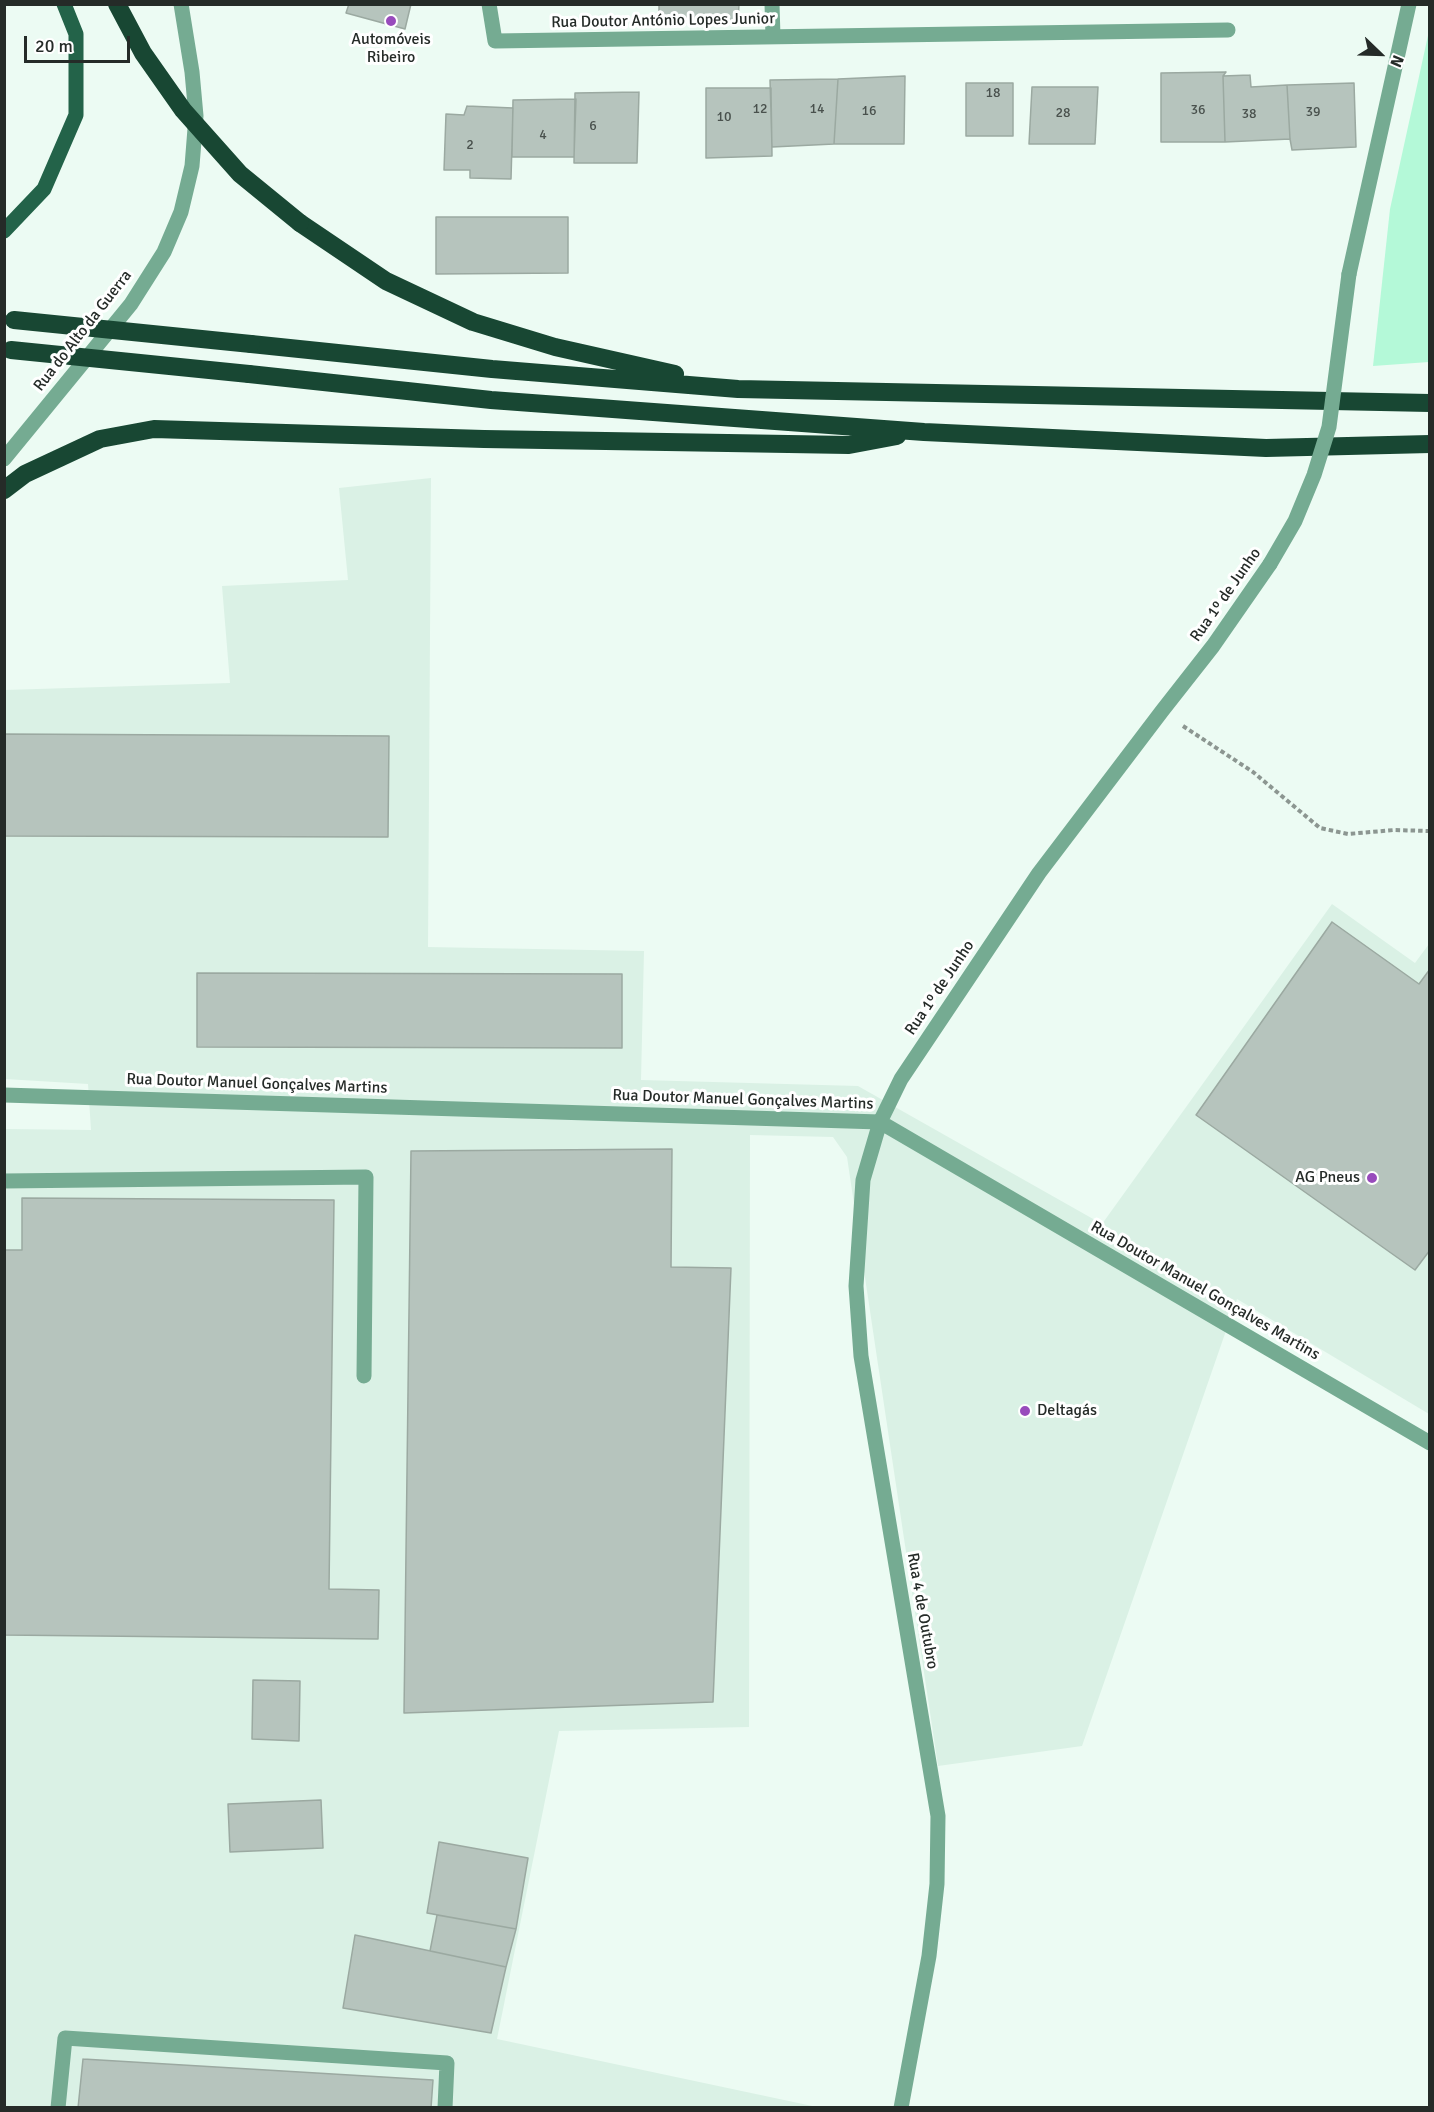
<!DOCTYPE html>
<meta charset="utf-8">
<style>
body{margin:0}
#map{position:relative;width:1434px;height:2112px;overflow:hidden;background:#ecfbf3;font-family:Signika,sans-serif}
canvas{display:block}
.frame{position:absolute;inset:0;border:6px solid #252b28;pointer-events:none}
.north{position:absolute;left:1350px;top:24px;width:60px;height:60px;-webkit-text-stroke:4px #fff;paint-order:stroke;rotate:113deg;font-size:16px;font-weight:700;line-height:24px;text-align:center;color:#252b28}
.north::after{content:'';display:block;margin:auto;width:21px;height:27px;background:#252b28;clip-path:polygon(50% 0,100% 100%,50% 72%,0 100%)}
.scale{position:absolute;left:24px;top:36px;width:106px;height:27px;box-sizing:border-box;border:3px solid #252b28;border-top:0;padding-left:8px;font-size:18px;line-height:21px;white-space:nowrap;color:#252b28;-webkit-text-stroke:4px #fff;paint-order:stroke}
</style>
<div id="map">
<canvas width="1434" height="2112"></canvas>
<div class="frame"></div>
<div class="north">N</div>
<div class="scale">20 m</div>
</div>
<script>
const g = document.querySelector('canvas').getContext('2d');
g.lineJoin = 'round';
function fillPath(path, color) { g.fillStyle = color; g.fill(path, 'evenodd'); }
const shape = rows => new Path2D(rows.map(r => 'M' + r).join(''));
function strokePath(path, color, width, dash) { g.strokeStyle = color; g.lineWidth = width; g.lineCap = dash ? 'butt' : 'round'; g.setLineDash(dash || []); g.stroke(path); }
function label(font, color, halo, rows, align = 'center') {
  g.font = font + ' Signika,sans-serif'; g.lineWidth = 6; g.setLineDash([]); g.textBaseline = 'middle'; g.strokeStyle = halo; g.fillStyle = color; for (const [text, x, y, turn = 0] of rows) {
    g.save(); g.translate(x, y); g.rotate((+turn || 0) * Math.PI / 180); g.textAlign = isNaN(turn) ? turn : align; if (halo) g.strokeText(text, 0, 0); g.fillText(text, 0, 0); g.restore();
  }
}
fillPath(shape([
 [431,478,428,947,644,951,641,1080,858,1086,1102,1224,1332,904,1415,963,1429,944,1429,1414,1237,1299,1082,1746,938,1766,847,1157,833,1137,750,1135,749,1727,559,1731,497,2039,817,2107,5,2107,5,1129,91,1130,88,1084,5,1079,5,690,230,683,222,586,348,580,339,488]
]), '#daf1e5');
fillPath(shape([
 [1429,31,1429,362,1373,366,1390,209]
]), '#b4f9d8');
const building = shape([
 [349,4,411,4,405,29,346,13,349,4],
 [659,4,739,4,738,22,659,24,659,4],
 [1226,72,1223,76,1225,142,1161,142,1161,73,1226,72],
 [1250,75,1251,87,1287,85,1290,139,1225,142,1223,76,1250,75],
 [905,76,904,144,834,144,838,79,905,76],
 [838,79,834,144,772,147,770,80,838,79],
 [966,83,1013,83,1013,136,966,136,966,83],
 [1354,83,1356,147,1292,150,1290,139,1287,85,1354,83],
 [1032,87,1098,87,1095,144,1029,144,1032,87],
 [706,88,771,88,772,156,706,158,706,88],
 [639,92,637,163,574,163,575,93,639,92],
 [576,99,574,157,512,157,513,100,576,99],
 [467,106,513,108,511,179,470,178,470,170,444,170,446,114,464,115,467,106],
 [436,217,568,217,568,273,436,274,436,217],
 [4,734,389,736,388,837,4,836,4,734],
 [1332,922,1419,984,1430,969,1430,1250,1415,1270,1196,1115,1332,922],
 [197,973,622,974,622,1048,197,1047,197,973],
 [672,1149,671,1267,731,1268,713,1702,404,1713,411,1151,672,1149],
 [22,1198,334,1200,329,1589,379,1590,378,1639,4,1635,4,1250,22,1250,22,1198],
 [253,1680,300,1681,299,1741,252,1739,253,1680],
 [321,1800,323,1848,230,1852,228,1804,321,1800],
 [439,1842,528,1858,516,1929,427,1913,439,1842],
 [437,1915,516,1929,506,1967,430,1951,437,1915],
 [355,1935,506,1967,491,2033,343,2008,355,1935],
 [83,2059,433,2080,431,2108,78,2108,83,2059]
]);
fillPath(building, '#b6c4bd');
strokePath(building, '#9ba9a1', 1.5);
strokePath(shape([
 [1183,726,1253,772,1320,828,1348,834,1394,830,1430,831]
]), '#8c9691', 4, [4.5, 3]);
strokePath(shape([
 [4,1181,366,1177,364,1376],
 [58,2108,65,2038,447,2063,445,2108]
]), '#75ab92', 15);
strokePath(shape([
 [489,4,495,41,1228,30],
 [772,4,773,37],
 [1349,274,1409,4],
 [4,459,131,304,164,252,181,212,192,166,196,116,192,72,181,4],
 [4,1095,880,1122,1430,1443],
 [901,2108,929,1956,937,1884,938,1816,861,1356,856,1286,863,1180,880,1122,901,1079,1039,873,1162,711,1213,646,1270,564]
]), '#75ab92', 15);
strokePath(shape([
 [4,231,44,189,76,115,76,34,64,4]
]), '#236349', 15);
strokePath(shape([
 [300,223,386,281,473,322,555,347,675,374],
 [251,344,492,369,738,389,1430,403],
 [249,374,491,400,924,432,1266,448,1430,444],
 [4,490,25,474,100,439,154,429,484,439,849,445,897,436]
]), '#184733', 18);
strokePath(shape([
 [1270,564,1295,521,1314,475,1329,427,1349,274]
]), '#75ab92', 15);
strokePath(shape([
 [117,4,143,53,183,110,240,174,300,223],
 [14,320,251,344],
 [11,350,249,374]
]), '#184733', 18);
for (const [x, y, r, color] of [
 [391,21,6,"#984bbc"],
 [1372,1178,6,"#984bbc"],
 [1025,1411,6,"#984bbc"]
]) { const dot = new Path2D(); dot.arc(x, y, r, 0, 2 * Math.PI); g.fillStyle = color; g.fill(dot); strokePath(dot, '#fff', 2); }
label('14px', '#49514d', null, [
 ["18",993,93],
 ["12",760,109],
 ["14",817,109],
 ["36",1198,110],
 ["16",869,111],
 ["39",1313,112],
 ["28",1063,113],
 ["38",1249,114],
 ["10",724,117],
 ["6",593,126],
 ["4",543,135],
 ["2",470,145]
]);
label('16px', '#252b28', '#fff', [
 ["Rua Doutor António Lopes Junior",663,21,-1],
 ["Rua do Alto da Guerra",83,331,-52],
 ["Rua 1º de Junho",1226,595,-55],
 ["Rua 1º de Junho",940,988,-56],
 ["Rua Doutor Manuel Gonçalves Martins",257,1084,2],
 ["Rua Doutor Manuel Gonçalves Martins",743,1100,2],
 ["Rua Doutor Manuel Gonçalves Martins",1205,1291,30],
 ["Rua 4 de Outubro",922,1611,80]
]);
label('16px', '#252b28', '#fff', [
 ["Automóveis",391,40],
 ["Ribeiro",391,58],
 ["AG Pneus",1360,1178,"right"],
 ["Deltagás",1037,1411,"left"]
]);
</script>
